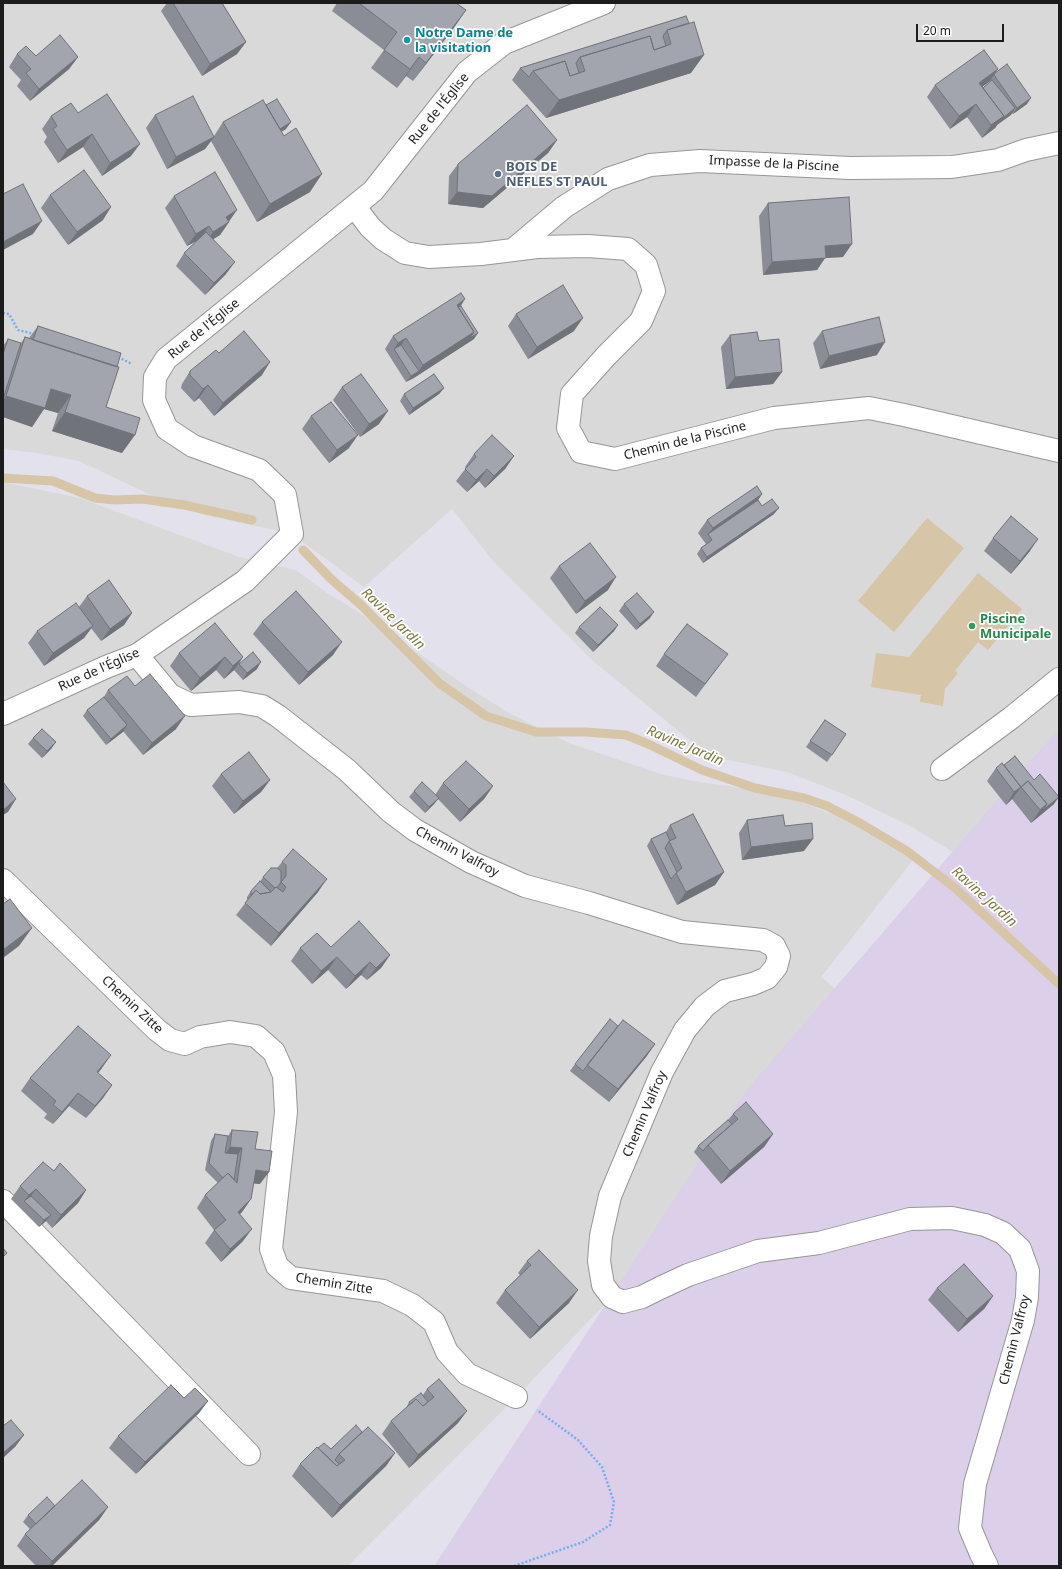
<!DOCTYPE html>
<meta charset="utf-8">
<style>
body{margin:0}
#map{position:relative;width:1062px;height:1569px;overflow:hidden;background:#e3e2ec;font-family:"Noto Sans",sans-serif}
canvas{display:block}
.frame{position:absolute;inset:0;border:4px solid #1c1c1c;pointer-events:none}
.scale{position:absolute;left:916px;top:24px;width:88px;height:18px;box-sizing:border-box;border:2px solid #1c1c1c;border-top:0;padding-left:5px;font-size:12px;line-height:14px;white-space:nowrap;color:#1c1c1c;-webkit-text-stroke:3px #fff;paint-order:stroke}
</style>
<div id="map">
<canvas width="1062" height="1569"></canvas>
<div class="frame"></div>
<div class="scale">20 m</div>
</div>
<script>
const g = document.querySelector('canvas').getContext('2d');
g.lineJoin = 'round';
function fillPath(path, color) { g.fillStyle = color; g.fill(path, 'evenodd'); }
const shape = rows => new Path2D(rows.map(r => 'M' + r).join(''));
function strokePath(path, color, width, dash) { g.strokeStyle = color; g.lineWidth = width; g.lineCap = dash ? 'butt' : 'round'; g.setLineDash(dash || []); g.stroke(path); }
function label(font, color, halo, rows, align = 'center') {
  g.font = font + ' "Noto Sans",sans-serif'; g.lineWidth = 3.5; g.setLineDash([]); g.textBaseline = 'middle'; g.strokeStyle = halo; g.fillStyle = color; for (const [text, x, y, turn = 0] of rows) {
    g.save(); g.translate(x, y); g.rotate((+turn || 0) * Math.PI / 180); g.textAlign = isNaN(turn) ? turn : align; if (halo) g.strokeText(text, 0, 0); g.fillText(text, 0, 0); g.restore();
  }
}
fillPath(shape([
 [3,3,1059,3,1059,919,988,873,910,826,846,795,787,772,709,756,593,661,493,561,452,509,364,587,292,534,201,514,153,496,79,461,37,453,3,449],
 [3,482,80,498,239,557,296,570,327,593,354,609,469,688,509,713,569,743,664,775,699,782,779,793,856,824,917,855,821,977,917,1056,612,1297,516,1397,348,1566,3,1566]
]), '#d9d9da');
fillPath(shape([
 [1056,732,1059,737,1059,1566,434,1566,744,1093]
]), '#dccfe9');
fillPath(shape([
 [927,518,964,548,894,632,858,601],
 [978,573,1022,609,988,650,978,642,955,671,958,673,945,689,943,706,920,702,921,695,871,687,876,653,909,657]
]), '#d6c5a7');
strokePath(shape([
 [3,478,53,481,95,498,114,500,142,499,184,505,252,520],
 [303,550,331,579,360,604,439,683,486,716,536,732,586,732,626,735,646,743,702,770,755,788,804,798,827,806,860,823,907,851,954,887,1059,984]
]), '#d6c5a7', 9);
const minor = shape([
 [355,207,370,227,383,239,405,253,429,257,481,254,537,247,588,246,628,249,646,265,654,291,641,321,607,355,572,394,568,428,581,452,615,459,774,418,869,408,904,415,1059,451],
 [513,250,564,207,608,179,650,165,700,161,850,168,952,167,998,160,1026,150,1059,143],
 [137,655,170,695,191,705,239,702,262,706,278,716,347,770,391,812,415,830,471,862,525,886,589,903,682,932,763,940,774,946,779,956,776,967,767,978,753,984,725,991,705,1006,685,1030,662,1072,610,1196,601,1236,599,1261,603,1285,612,1297,623,1302,642,1297,660,1288,688,1275,758,1251,819,1243,910,1219,952,1218,985,1225,1003,1233,1020,1249,1028,1271,1027,1297,1023,1320,975,1484,970,1528,981,1554,987,1566],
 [3,714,106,667,137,655,245,581,292,534,285,495,259,470,193,446,167,429,154,400,155,377,166,359,373,191,467,72,504,43,604,3],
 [942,769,1011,718,1059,679],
 [3,880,157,1030,170,1040,185,1044,200,1037,230,1032,256,1036,274,1052,284,1075,286,1112,271,1249,277,1266,291,1278,383,1291,412,1305,434,1322,447,1352,467,1374,516,1397],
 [3,1201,249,1454]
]);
strokePath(minor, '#969696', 24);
strokePath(shape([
 [3,313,9,314,18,330,34,334],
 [118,357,132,364],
 [514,1566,583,1542,610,1525,614,1502,602,1467,578,1440,537,1410]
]), '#75adeb', 2.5, [2, 2]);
strokePath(minor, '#fff', 22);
fillPath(shape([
 [167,3,222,3,246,42,237,54,202,76,161,11],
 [337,3,456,3,466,10,453,29,413,81,406,76,397,88,371,68,384,50,332,11],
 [686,16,691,73,546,118,512,80,520,68],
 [17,54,36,56,78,57,69,69,30,101,17,86,21,80,9,67],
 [995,73,1027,104,1013,114,1012,113,997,125,995,128,982,138,967,117,950,129,927,97,935,85],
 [989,81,990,82,983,88,982,87],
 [266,105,286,129,281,132,310,192,257,222,211,141,205,149,167,169,146,128,155,115,214,136,223,122],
 [78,113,131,156,102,176,83,147,58,163,44,142,47,137,42,129,51,116],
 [557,140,548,153,483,208,448,204,449,176,458,164],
 [50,195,103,220,68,245,41,208],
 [174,196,229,222,220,235,213,239,226,274,205,295,176,266,184,253,197,241,187,246,165,208],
 [768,203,843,257,825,258,817,270,763,275,759,216],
 [461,306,474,339,406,382,385,349,393,336],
 [516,314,574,331,528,359,508,326],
 [38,326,117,367,106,407,122,453,52,431,58,413,44,409,32,427,3,417,3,346,8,339,21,343,25,337,29,338],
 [822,331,877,355,820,369,813,343],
 [730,335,759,341,782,372,773,384,726,389,721,347],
 [219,353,262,375,214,416,199,398,194,402,181,388,182,384,190,371],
 [342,387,379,424,360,437,333,400],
 [444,388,439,394,409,415,400,401,404,394],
 [311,416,349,448,329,463,302,429],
 [474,454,514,456,505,469,485,488,479,481,467,492,456,481,466,468,465,467],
 [762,494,758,500,762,506,774,514,703,563,697,554,701,548,706,544,698,533,707,520],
 [993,538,1030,551,1011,574,984,551],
 [559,566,608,590,576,614,550,578],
 [87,596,132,613,124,625,101,641,91,628,84,638,44,666,28,643,37,631,79,607],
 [624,604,650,618,636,630,619,611],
 [262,622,333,655,299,685,253,634],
 [618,625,614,631,593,652,575,633,579,627],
 [179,653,243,657,239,664,257,669,243,680,234,670,224,679,216,670,191,691,170,666],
 [664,654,719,666,696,697,656,666],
 [135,686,176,729,143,755,123,731,106,745,83,716,87,710,104,697,108,690],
 [825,720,846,734,827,762,806,747],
 [33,738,56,742,51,749,42,758,28,744],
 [1004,765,1034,780,1054,804,1031,823,1012,799,1006,805,987,781,996,768],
 [221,774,270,780,261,792,234,814,212,786],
 [443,783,493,786,484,799,460,822,438,799,434,804,425,813,409,797,414,791,435,795],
 [747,820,785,826,804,851,742,860,739,833],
 [670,825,724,872,715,885,677,905,647,846,651,839,666,832],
 [282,862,318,892,271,946,236,915,247,901,247,897,251,891,260,882,263,877,277,868],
 [331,947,390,955,381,968,367,980,361,975,346,989,328,970,312,984,291,961,300,948],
 [618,1026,655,1044,646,1057,609,1102,570,1071,575,1064],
 [102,1068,98,1073,112,1085,103,1098,86,1118,69,1106,53,1124,44,1118,47,1114,21,1091,30,1078],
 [733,1114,773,1134,764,1147,721,1184,694,1152,698,1146,728,1120],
 [232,1130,255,1149,260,1184,254,1183,251,1199,242,1212,240,1214,243,1241,221,1262,205,1243,214,1230,197,1208,205,1195,218,1183,205,1170,211,1141,215,1134,228,1136],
 [54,1171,86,1190,78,1203,52,1228,46,1221,39,1227,11,1199,20,1186],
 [527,1261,569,1303,530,1339,496,1303,505,1290,520,1275,518,1273],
 [937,1288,993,1296,984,1309,958,1332,928,1300],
 [427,1389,458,1423,409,1468,382,1434,391,1421,406,1408,409,1402,423,1395],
 [184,1398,208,1401,199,1413,136,1474,109,1448,118,1436],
 [362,1432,395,1453,386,1466,332,1518,292,1476,300,1464,318,1448,331,1449],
 [55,1506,108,1507,99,1520,52,1566,36,1566,17,1546,25,1534,30,1529,23,1522,28,1515]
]), '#8b8d96');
fillPath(shape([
 [466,10,453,29,413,81,426,63],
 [246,42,237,54,202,76,210,64],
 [704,55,691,73,546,118,559,100],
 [78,57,69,69,30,101,39,89],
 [419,57,406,76,397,88,410,69],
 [998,69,989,82,971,95,979,83],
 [1031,98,1027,104,1013,114,1017,108],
 [976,104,967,117,950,129,959,116],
 [1015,108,1011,115,997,125,1002,119],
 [1004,116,995,128,982,138,991,125],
 [291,122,286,129,269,139,273,132],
 [92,134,83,147,58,163,67,150],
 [214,137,205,149,167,169,176,157],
 [557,140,548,153,483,208,448,204,457,192],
 [140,144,131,156,102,176,110,163],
 [322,174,310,192,257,222,270,204],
 [111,207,103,220,68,245,77,232],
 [237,210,228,223,226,217],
 [42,221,33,234,3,250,3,242],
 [229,222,220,235,204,245,213,232],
 [209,226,200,239,187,246,196,234],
 [852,244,843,257,825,258,817,270,763,275,772,262,825,246],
 [235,262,226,274,205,295,214,283],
 [465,299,457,312,457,305],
 [583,318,574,331,528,359,537,347],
 [474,332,478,333,474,339,414,378,423,365],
 [406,338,397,351,394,349,398,343],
 [885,342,877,355,820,369,829,356],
 [270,362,262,375,214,416,223,403],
 [419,371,414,378,406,382,411,376],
 [782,372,773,384,726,389,735,377],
 [208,385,199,398,194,402,203,389],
 [444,388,439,394,409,415,413,408],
 [51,389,71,395,58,413,44,409,32,427,3,417,3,401,6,396],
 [388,411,379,424,360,437,369,424],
 [65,412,135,435,122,453,52,431],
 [358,435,349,448,329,463,337,450],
 [514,456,505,469,485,488,494,476],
 [487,469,479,481,467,492,476,480],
 [762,494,754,506,708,534,713,528],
 [779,508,774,514,703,563,707,557],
 [1038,539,1030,551,1011,574,1020,561],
 [616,577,608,590,576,614,585,601],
 [654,612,650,618,636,630,640,624],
 [132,613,124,625,101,641,110,629],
 [618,625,614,631,593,652,598,645],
 [93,626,84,638,44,666,53,653],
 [342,642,333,655,299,685,308,672],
 [225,657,216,670,191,691,200,678],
 [243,657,234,670,224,679,233,666],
 [261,662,257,669,243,680,247,673],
 [185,716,176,729,143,755,152,743],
 [127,725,123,732,106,745,111,739],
 [56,742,51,749,42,758,47,751],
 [270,780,261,792,234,814,243,801],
 [493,786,484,799,460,822,469,809],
 [1021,787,1012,799,1006,805,1014,792],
 [1059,797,1054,804,1031,823,1040,810,1047,804],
 [439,798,434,804,425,813,429,807],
 [16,799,8,812,3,815,3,810],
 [813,839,804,851,742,860,751,847],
 [724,872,715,885,677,905,686,892],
 [327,879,318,892,271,946,279,933],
 [32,928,19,946,3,958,3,950],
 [390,955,381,968,367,980,376,968],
 [337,957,328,970,312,984,321,971],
 [370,962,361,975,346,989,355,976],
 [655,1044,646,1057,609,1102,618,1089],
 [111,1055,102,1068,88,1085,97,1072],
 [112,1085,103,1098,86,1118,95,1106],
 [78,1093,69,1106,53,1124,62,1112],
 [773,1134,764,1147,721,1184,730,1171],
 [230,1147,242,1148,234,1161,221,1160],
 [256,1170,269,1172,260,1184,248,1183],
 [36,1189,27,1202,24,1201,29,1195],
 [86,1190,78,1203,52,1228,61,1215],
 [251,1199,242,1212,229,1224,238,1212],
 [51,1215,46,1221,39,1227,44,1220],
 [252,1229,243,1241,221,1262,230,1249],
 [578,1290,569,1303,530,1339,539,1327],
 [993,1296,984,1309,958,1332,967,1319],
 [208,1401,199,1413,136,1474,145,1462],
 [467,1411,458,1423,409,1468,418,1455],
 [24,1435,15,1447,3,1458,3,1453],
 [395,1453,386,1466,332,1518,340,1505],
 [108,1507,99,1520,52,1566,49,1566,52,1561]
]), '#71737a');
const building = shape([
 [173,3,222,3,246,42,210,64,173,3],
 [359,3,456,3,466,10,426,63,419,57,410,69,384,50,397,32,359,3],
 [686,16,689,23,667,30,663,36,666,46,654,50,650,36,580,57,576,63,579,73,570,76,565,61,533,71,529,77,520,68,686,16],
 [694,22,704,55,559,100,533,71,565,61,570,76,585,71,580,57,650,36,654,50,671,44,667,30,694,22],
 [60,35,78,57,39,89,26,73,31,69,17,54,26,46,36,56,60,35],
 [984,50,998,69,979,83,1004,116,991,125,976,104,959,116,935,85,984,50],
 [1007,64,1031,98,1017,108,994,75,995,73,1007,64],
 [992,80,1015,108,1002,119,1004,116,983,88,992,80],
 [107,94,140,144,110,163,92,134,67,150,53,129,57,126,51,116,71,103,78,113,107,94],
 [193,96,214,137,176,157,155,115,193,96],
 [277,99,291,122,280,129,266,105,277,99],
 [263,100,284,136,296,128,322,174,270,204,223,122,263,100],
 [527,105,557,140,492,196,457,192,458,164,527,105],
 [84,170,111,207,77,232,50,195,84,170],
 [215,172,237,210,226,217,229,222,213,232,209,226,196,234,174,196,215,172],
 [23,184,42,221,3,242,3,194,23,184],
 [849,197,852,244,825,246,826,258,772,262,768,203,849,197],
 [206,232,235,262,214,283,184,253,206,232],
 [563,285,583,318,537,347,516,314,563,285],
 [461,293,465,299,457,305,474,332,423,365,406,338,398,343,393,336,461,293],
 [461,306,478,333,470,338,474,332,458,307,461,306],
 [879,317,885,342,829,356,822,331,879,317],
 [38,326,121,353,117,367,33,340,38,326],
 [244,331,270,362,223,403,208,385,203,389,190,375,190,371,216,350,219,353,244,331],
 [757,332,759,341,779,339,782,372,735,377,730,335,757,332],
 [25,337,119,367,106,407,140,418,135,435,65,412,71,395,51,389,45,408,6,396,25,337],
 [8,339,21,343,3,399,3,354,8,339],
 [401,345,419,371,411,376,394,349,401,345],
 [361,374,388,411,369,424,342,387,361,374],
 [434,374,444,388,413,408,404,394,434,374],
 [331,402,358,435,337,450,311,416,331,402],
 [492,435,514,456,494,476,487,469,476,480,465,469,476,457,474,454,492,435],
 [757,486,762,494,713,528,707,520,757,486],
 [772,499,779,508,707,557,701,548,712,540,708,534,758,500,762,506,772,499],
 [1011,516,1038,539,1020,561,993,538,1011,516],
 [590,543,616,577,585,601,559,566,590,543],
 [109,580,132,613,110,629,87,596,109,580],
 [296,591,342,642,308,672,262,622,296,591],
 [637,593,654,612,640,624,624,604,637,593],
 [76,603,93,626,53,653,37,631,76,603],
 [600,607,618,625,598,645,579,627,600,607],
 [215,623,243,657,233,666,225,657,200,678,179,653,215,623],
 [687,624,728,654,705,684,664,654,687,624],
 [253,652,261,662,247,673,239,664,253,652],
 [150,674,185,716,152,743,108,690,127,676,135,686,150,674],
 [104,697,127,725,111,739,87,710,104,697],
 [825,720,846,734,832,755,810,741,825,720],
 [42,729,56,742,47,751,33,738,42,729],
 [249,752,270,780,243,801,221,774,249,752],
 [1015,756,1034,780,1040,774,1059,797,1043,810,1047,804,1028,781,1021,787,1004,765,1015,756],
 [466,761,493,786,469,809,443,783,466,761],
 [1002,763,1021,787,1014,792,996,768,1002,763],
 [1028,781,1047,804,1040,810,1021,787,1028,781],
 [3,782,16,799,3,810,3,782],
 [422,782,439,798,429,807,414,791,422,782],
 [693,814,724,872,686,892,676,873,682,868,669,841,676,838,670,825,693,814],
 [783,815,785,826,812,823,813,839,751,847,747,820,783,815],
 [666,832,670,841,669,841,665,848,677,872,671,879,651,839,666,832],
 [293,849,327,879,279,933,245,903,256,890,260,894,271,892,276,887,283,892,286,887,281,882,286,876,286,865,282,862,293,849],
 [271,868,277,868,281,871,281,882,277,888,276,887,275,888,263,877,271,868],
 [260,881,271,892,260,894,256,890,251,895,251,891,260,881],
 [10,899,32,928,3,950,3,904,10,899],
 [359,921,390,955,376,968,370,962,355,976,337,957,321,971,300,948,317,933,331,947,359,921],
 [610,1019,618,1026,583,1071,575,1064,610,1019],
 [623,1020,655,1044,618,1089,587,1065,623,1020],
 [78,1026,111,1055,97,1072,112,1085,95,1106,78,1093,62,1112,53,1105,56,1101,30,1078,78,1026],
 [746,1102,773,1134,730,1171,708,1145,738,1119,733,1114,746,1102],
 [728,1120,732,1124,708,1145,703,1151,698,1146,728,1120],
 [232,1130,258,1132,255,1149,272,1151,269,1172,256,1170,251,1199,238,1212,252,1229,230,1249,214,1230,226,1220,205,1195,228,1173,237,1183,242,1148,230,1147,232,1130],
 [215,1134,228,1136,225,1153,238,1154,234,1180,228,1173,223,1178,209,1163,215,1134],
 [43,1162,54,1171,60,1163,86,1190,61,1215,36,1189,29,1195,20,1186,43,1162],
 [31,1196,51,1215,44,1220,24,1201,31,1196],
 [3,1248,7,1253,3,1257,3,1248],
 [539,1250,578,1290,539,1327,505,1290,531,1265,527,1261,539,1250],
 [964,1264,993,1296,967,1319,937,1288,964,1264],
 [439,1379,467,1411,418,1455,391,1421,416,1399,423,1406,434,1397,427,1389,439,1379],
 [171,1385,184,1398,195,1388,208,1401,145,1462,118,1436,171,1385],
 [421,1393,428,1402,423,1406,416,1399,411,1404,409,1402,421,1393],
 [11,1420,24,1435,3,1453,3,1426,11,1420],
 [356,1425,362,1432,339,1454,335,1460,339,1464,337,1466,318,1448,324,1443,331,1449,356,1425],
 [368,1427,395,1453,340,1505,300,1464,317,1447,337,1466,345,1460,339,1454,368,1427],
 [82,1480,108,1507,52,1561,25,1534,82,1480],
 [47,1497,55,1506,36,1524,28,1515,47,1497]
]);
fillPath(building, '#a2a4ae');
strokePath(building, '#71737a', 1);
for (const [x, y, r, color] of [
 [407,40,4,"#0f9aa8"],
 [498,174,4,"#5c6f8a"],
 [972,626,4,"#2e9e5b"]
]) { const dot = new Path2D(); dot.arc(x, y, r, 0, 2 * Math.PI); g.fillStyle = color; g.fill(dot); strokePath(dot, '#fff', 1.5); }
label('bold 13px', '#0d838f', '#fff', [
 ["Notre Dame de",415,33],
 ["la visitation",415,48]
], 'left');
label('13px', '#1c1c1c', '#fff', [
 ["Rue de l'Église",439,109,-51],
 ["Impasse de la Piscine",774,164,3],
 ["Rue de l'Église",204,329,-39],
 ["Chemin de la Piscine",685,441,-14],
 ["Rue de l'Église",99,670,-24],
 ["Chemin Valfroy",457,852,28],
 ["Chemin Zitte",132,1005,43],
 ["Chemin Valfroy",645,1114,-67],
 ["Chemin Zitte",334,1284,9],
 ["Chemin Valfroy",1015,1340,-76]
]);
label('bold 13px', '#4e5e75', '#fff', [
 ["BOIS DE",506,167],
 ["NEFLES ST PAUL",506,182]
], 'left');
label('bold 13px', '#27864d', '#fff', [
 ["Piscine",980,619],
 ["Municipale",980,634]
], 'left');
label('italic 14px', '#7d7842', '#fff', [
 ["Ravine Jardin",393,619,44],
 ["Ravine Jardin",685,746,23],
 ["Ravine Jardin",984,897,42]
]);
</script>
